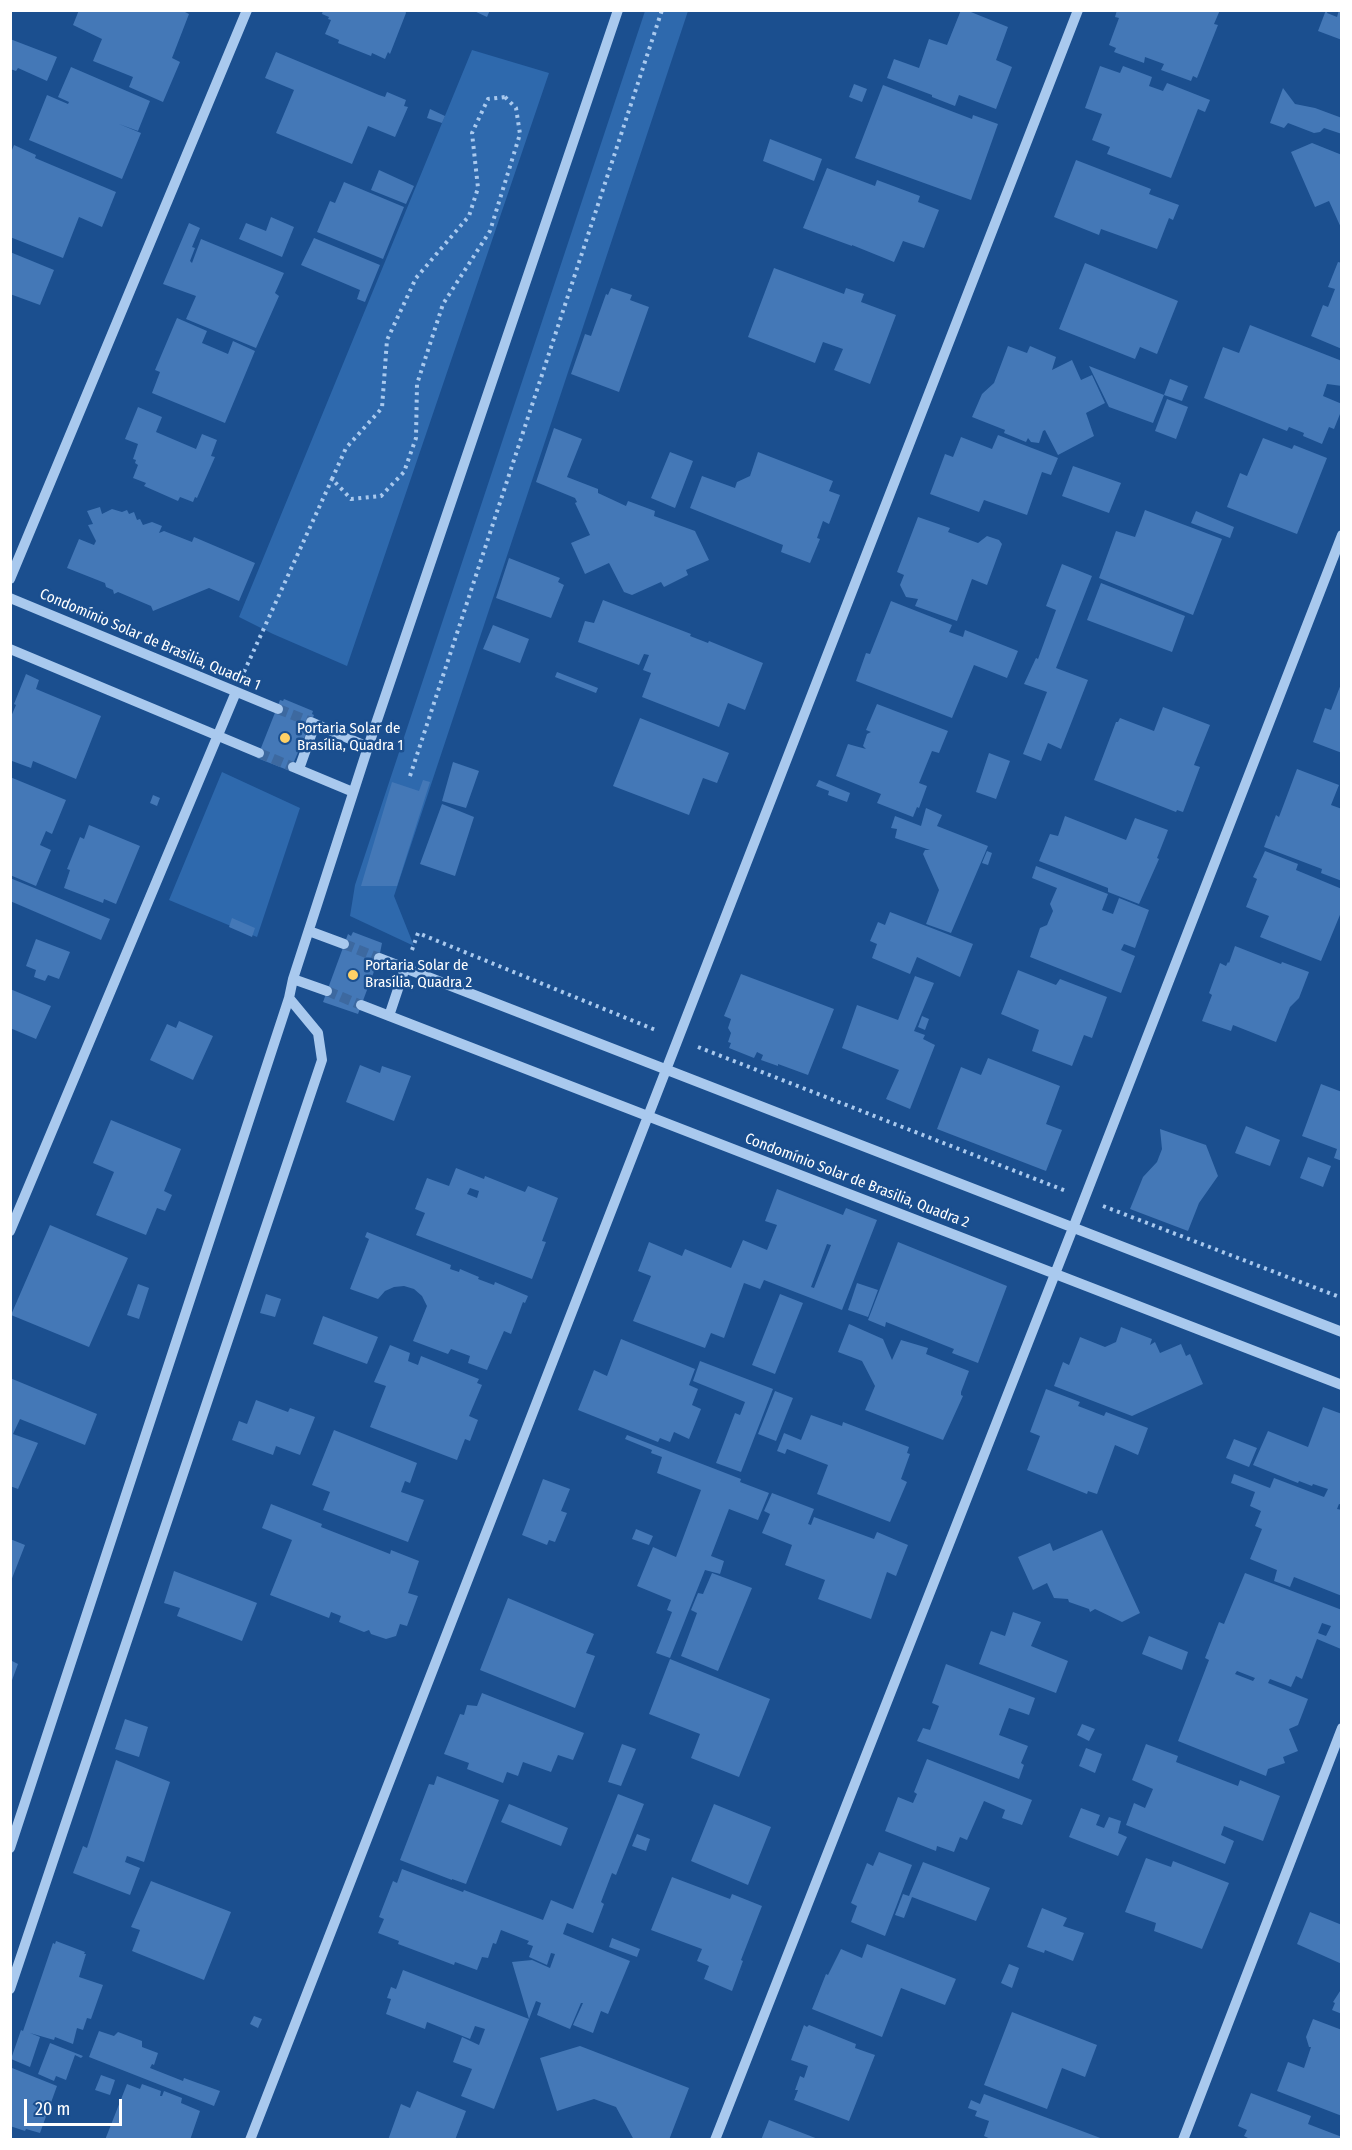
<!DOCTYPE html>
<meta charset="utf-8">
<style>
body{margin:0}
#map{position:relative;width:1352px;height:2150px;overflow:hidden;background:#1b4f8f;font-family:"Fira Sans Condensed",sans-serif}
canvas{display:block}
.frame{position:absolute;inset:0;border:12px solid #fff;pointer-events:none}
.scale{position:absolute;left:24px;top:2099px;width:98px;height:27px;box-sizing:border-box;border:3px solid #fff;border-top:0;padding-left:8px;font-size:18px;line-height:21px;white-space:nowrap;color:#fff;-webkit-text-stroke:4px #1b4f8f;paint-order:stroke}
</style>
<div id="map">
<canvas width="1352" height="2150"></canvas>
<div class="frame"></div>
<div class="scale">20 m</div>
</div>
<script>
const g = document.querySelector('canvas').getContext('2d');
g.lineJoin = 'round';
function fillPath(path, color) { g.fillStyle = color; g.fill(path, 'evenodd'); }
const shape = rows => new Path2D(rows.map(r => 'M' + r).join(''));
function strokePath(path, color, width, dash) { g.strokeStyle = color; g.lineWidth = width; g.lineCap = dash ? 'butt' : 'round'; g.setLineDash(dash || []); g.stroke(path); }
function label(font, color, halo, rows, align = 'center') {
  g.font = font + ' "Fira Sans Condensed",sans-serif'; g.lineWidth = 5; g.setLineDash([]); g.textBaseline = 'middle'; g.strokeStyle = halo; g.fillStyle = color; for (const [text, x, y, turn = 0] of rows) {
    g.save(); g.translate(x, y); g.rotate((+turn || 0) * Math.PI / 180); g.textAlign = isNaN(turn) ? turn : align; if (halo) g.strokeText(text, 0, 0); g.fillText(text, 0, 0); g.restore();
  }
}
fillPath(shape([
 [645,11,688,11,394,896,414,946,350,916,355,885],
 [472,50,549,73,347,666,273,634,239,617],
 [222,772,300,808,257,937,169,900]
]), '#2e69ad');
fillPath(shape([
 [79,10,181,10,189,14,172,58,180,62,163,102,129,87,133,77,93,61,102,39,73,25],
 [323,10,405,10,406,13,390,54,388,52,385,59,372,53,371,56,338,43,339,40,325,34,331,20,328,19,329,17,322,14],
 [472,10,490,10,487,17],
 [961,10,966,10,1008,27,996,60,1012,67,996,109,959,95,955,106,932,97,932,95,887,78,894,59,919,68,929,39,947,45],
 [1117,10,1220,10,1214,24,1218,25,1197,78,1193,76,1191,81,1161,70,1164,64,1145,57,1144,63,1114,52,1116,48,1109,45,1119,18,1115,17],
 [1326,10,1328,10,1327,13,1337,17,1339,10,1342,10,1342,40,1318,31],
 [10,39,57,57,47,81,18,68,16,71,10,69],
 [276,52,379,95,385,97,387,92,406,100,404,106,408,107,395,137,368,126,352,164,276,133,294,90,265,78],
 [1100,66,1120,73,1123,66,1152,77,1149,86,1163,91,1167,83,1210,100,1205,112,1198,109,1171,178,1107,154,1110,147,1092,140,1102,114,1085,108],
 [71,67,150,101,138,131,119,124,141,133,122,179,29,140,47,95,68,104,69,102,58,97],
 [854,84,867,89,862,102,849,97],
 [883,85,972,119,973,115,998,124,971,200,855,158],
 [1283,88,1295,104,1315,108,1342,118,1342,134,1324,128,1320,132,1314,133,1288,123,1284,128,1270,123],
 [430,109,445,116,442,123,427,118],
 [770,139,822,159,814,181,763,161],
 [1312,143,1342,155,1342,230,1329,201,1315,207,1291,152],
 [14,145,36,155,35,158,116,192,102,227,79,217,63,258,10,237,10,155],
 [1076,160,1151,189,1149,194,1179,205,1173,220,1169,218,1157,249,1101,229,1099,235,1054,217],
 [827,168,875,186,877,180,920,196,918,202,939,210,924,248,903,241,894,262,852,245,852,246,803,228],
 [379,170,414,186,406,204,371,190],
 [344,182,404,207,383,259,317,232,330,201,335,203],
 [271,217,294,227,282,257,239,239,246,223,266,231],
 [189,223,200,228,192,247,195,248,190,261,192,263,201,239,284,273,275,293,279,296,256,348,186,319,196,296,163,284],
 [314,238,380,265,365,302,357,299,360,290,301,265],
 [10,252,54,270,40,305,10,294],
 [1338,262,1342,263,1342,349,1311,336,1323,305,1328,307,1335,289,1328,287],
 [1085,263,1178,301,1157,354,1140,347,1135,359,1059,329],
 [774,268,844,294,846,288,864,294,861,302,896,315,870,384,834,370,843,349,823,342,815,363,748,337],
 [611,288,632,295,630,300,649,307,619,392,571,374,585,334,591,336,606,294,608,295],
 [177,318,207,331,202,343,228,354,233,341,255,351,225,423,152,393,160,372,155,370],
 [1250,325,1342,361,1342,386,1327,384,1323,396,1342,404,1342,409,1334,429,1329,427,1322,444,1303,436,1304,433,1289,427,1287,431,1204,398,1223,347,1239,353],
 [1008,346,1027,353,1030,346,1056,357,1052,370,1072,360,1081,380,1092,375,1105,403,1086,413,1094,436,1058,455,1045,430,1043,431,1039,443,1031,442,1028,438,1026,442,1004,433,1005,430,972,417,982,394,994,383],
 [1089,366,1164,395,1153,423,1109,407],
 [1170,379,1188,386,1182,401,1164,395],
 [1167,399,1188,407,1176,439,1155,431],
 [138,407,162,417,156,432,196,449,202,434,217,440,211,456,215,457,197,498,195,497,193,502,180,497,178,501,144,486,146,483,133,478,138,465,135,463,136,460,133,459,138,444,125,439],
 [554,428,582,439,567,477,598,489,598,493,626,506,628,501,655,511,654,516,695,531,709,560,686,570,688,575,664,587,661,582,632,595,624,592,609,563,585,574,571,543,590,535,575,503,577,502,575,498,536,482],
 [998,435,1058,458,1051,475,1042,472,1027,515,984,500,979,512,930,494,945,454,953,457,961,437,992,449],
 [1263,438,1292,449,1294,445,1327,458,1297,534,1227,507,1240,473,1247,476],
 [670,452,693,461,675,508,651,498],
 [758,452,833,481,829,491,840,495,829,524,823,521,817,538,820,539,810,563,781,552,783,545,690,508,702,476,735,488,737,482,750,476],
 [1073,466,1121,483,1109,513,1062,496],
 [100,507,102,514,112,509,122,512,127,510,129,514,134,512,137,520,140,519,143,525,152,522,162,526,159,533,164,531,192,542,194,537,255,563,239,601,209,588,153,611,151,606,118,592,114,594,113,590,106,587,105,583,67,568,79,539,94,545,96,541,88,525,93,524,87,511],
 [1145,510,1222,539,1193,615,1099,578,1116,531,1135,537],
 [1196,511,1234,527,1230,538,1191,523],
 [918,517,950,528,948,532,978,543,987,536,999,540,1002,544,987,585,972,579,957,621,915,606,918,599,906,597,900,585,904,575,897,572],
 [509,558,560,578,558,582,564,585,551,618,496,598],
 [1062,564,1092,576,1056,668,1088,680,1061,749,1048,743,1041,761,1023,754,1047,692,1024,684,1036,658,1038,659,1056,610,1046,606],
 [1101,583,1185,616,1172,652,1087,620],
 [603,600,691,634,690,636,708,643,709,641,763,663,745,710,728,703,719,727,642,697,651,673,643,670,649,655,644,654,639,665,578,642,585,621,594,623],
 [891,601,952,625,949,632,963,637,965,630,1018,651,1007,678,974,665,952,718,856,681,866,653,870,654],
 [493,625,529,639,520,663,483,649],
 [557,672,598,688,596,693,555,677],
 [26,674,39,680,36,689,101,716,76,779,33,761,31,768,12,761,10,765,10,719,16,705,14,704],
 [1341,684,1342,684,1342,753,1313,742,1325,708,1331,710],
 [284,699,313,711,312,714,314,715,290,771,257,758,280,700,283,701],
 [877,704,948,731,939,753,932,751,919,783,927,786,919,808,917,807,913,817,877,803,881,794,836,776,848,744,866,749,863,746,867,734,871,732,866,730],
 [1163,707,1210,725,1194,765,1200,767,1183,812,1177,810,1176,812,1094,780,1116,722,1118,722,1120,718,1154,731],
 [640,718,729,753,717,783,703,778,689,815,613,786],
 [989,753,1010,761,996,799,976,792],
 [453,762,479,771,466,808,442,801],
 [1297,769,1339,785,1331,805,1342,809,1342,881,1321,873,1322,869,1264,847,1276,815,1279,817],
 [10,777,66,800,52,834,46,831,40,845,51,850,36,886,10,875],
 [423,780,430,782,397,886,361,886,392,782,419,791],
 [819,780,850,793,847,802,828,795,829,791,816,786],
 [153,795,160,798,157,806,150,803],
 [442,804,474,817,455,876,420,864],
 [926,808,942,815,937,826,988,846,951,933,926,924,939,890,923,854,925,850,930,850,895,838,897,829,891,828,895,816,921,826],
 [1065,816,1126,840,1135,818,1168,830,1157,858,1159,859,1139,904,1108,892,1108,888,1039,861,1050,834,1058,836],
 [89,825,140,846,116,904,104,899,103,903,64,888,70,870,67,869,80,837,84,839],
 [987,851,992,853,988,865,982,863],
 [1265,851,1298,864,1296,870,1342,889,1342,910,1321,961,1260,937,1269,916,1246,907,1257,879,1253,877],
 [1036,866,1108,894,1102,910,1113,914,1119,898,1149,910,1135,948,1124,944,1121,950,1135,956,1121,993,1030,957,1040,928,1047,925,1053,911,1050,904,1057,888,1032,878],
 [10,878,110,919,101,940,10,901],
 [890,912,973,944,960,977,917,957,910,974,872,958,877,944,870,941,878,922,885,925],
 [232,918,255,928,252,937,229,927],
 [353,932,382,943,379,958,358,1014,323,1002,348,934,351,936],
 [36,939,70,952,59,979,48,975,45,981,34,977,36,970,26,966],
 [1235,946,1281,964,1282,962,1309,972,1299,998,1290,1007,1276,1042,1233,1025,1231,1031,1202,1021,1212,995,1209,993,1220,963,1226,966,1228,962,1229,963],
 [1018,970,1056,985,1060,979,1107,997,1092,1038,1084,1035,1072,1066,1032,1051,1039,1030,1001,1014],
 [741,974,834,1009,808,1075,778,1064,778,1066,761,1060,763,1055,757,1052,754,1058,729,1048,731,1043,728,1042,731,1033,728,1028,731,1019,724,1016],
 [915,976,934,983,914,1031,925,1035,923,1039,935,1045,910,1109,886,1099,899,1070,842,1048,857,1005,898,1020],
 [10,989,51,1006,36,1039,10,1028],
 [922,1016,929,1019,925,1030,918,1027],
 [179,1021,213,1036,193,1080,150,1060,167,1024,176,1028],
 [988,1058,1060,1086,1046,1124,1062,1130,1046,1171,937,1129,961,1067,981,1075],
 [360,1065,380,1073,382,1066,411,1076,394,1121,346,1102],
 [1321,1084,1342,1092,1342,1161,1334,1158,1337,1149,1302,1136],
 [111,1120,181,1149,164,1191,172,1195,165,1211,157,1208,146,1235,96,1215,114,1172,93,1163],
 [1246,1126,1280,1140,1270,1166,1235,1153],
 [1160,1129,1206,1145,1218,1176,1199,1203,1188,1231,1130,1209,1143,1177,1157,1162,1162,1149],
 [1308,1157,1331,1166,1323,1187,1300,1178],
 [456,1168,484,1179,485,1176,525,1192,528,1186,558,1198,542,1241,546,1242,532,1279,416,1235,425,1213,415,1209,427,1178,449,1186],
 [470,1188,479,1191,477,1198,467,1194],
 [777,1189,843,1215,846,1208,877,1220,842,1310,764,1280,760,1289,744,1283,724,1338,711,1333,705,1348,633,1321,651,1276,638,1271,649,1242,682,1256,685,1249,731,1268,743,1240,767,1250,777,1225,765,1221],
 [827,1244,831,1245,814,1288,811,1287],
 [50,1225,128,1258,89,1347,11,1315],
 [367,1232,451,1265,450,1269,459,1272,460,1269,479,1277,478,1279,494,1285,495,1282,528,1296,525,1303,523,1302,511,1334,504,1331,487,1370,468,1363,470,1356,451,1349,448,1354,413,1341,427,1306,422,1296,414,1289,404,1286,394,1287,385,1291,378,1299,350,1289,369,1239,365,1237],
 [898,1242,1007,1286,978,1363,952,1353,954,1349,886,1322,885,1327,868,1320],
 [857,1283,878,1290,868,1317,848,1310],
 [138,1284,149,1288,139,1319,127,1315],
 [266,1294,281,1299,275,1317,260,1313],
 [780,1294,803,1303,775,1374,752,1365],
 [323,1316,378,1337,367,1364,313,1344],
 [849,1324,883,1339,892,1360,901,1340,928,1348,926,1354,969,1371,961,1392,961,1395,963,1396,943,1440,865,1410,875,1386,862,1361,838,1352],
 [1121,1327,1152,1339,1150,1345,1155,1342,1160,1353,1181,1344,1186,1356,1190,1354,1203,1384,1132,1416,1054,1386,1063,1362,1069,1365,1080,1337,1105,1347,1116,1342],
 [621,1339,695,1369,689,1385,698,1389,692,1405,701,1409,689,1439,674,1432,670,1442,660,1438,658,1442,578,1410,594,1370,607,1376],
 [390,1345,410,1353,408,1361,418,1365,421,1356,479,1379,477,1383,482,1385,469,1416,478,1420,470,1441,465,1439,457,1460,370,1427,386,1386,374,1382],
 [700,1361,773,1389,741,1472,716,1463,735,1413,740,1415,745,1402,693,1381],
 [10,1378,97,1414,85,1445,20,1419,13,1434,38,1443,18,1489,10,1486],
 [1046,1389,1080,1402,1078,1406,1104,1416,1106,1412,1148,1428,1138,1455,1115,1445,1097,1494,1088,1491,1087,1494,1027,1470,1040,1436,1030,1432],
 [775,1391,793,1398,776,1441,758,1434],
 [256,1400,288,1412,290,1408,315,1417,300,1455,276,1446,273,1455,232,1440,239,1421,247,1424],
 [1323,1407,1342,1414,1342,1505,1339,1504,1337,1509,1342,1510,1342,1596,1294,1577,1290,1587,1274,1581,1277,1570,1250,1559,1262,1529,1255,1526,1261,1511,1250,1506,1255,1492,1231,1483,1234,1474,1270,1488,1274,1478,1324,1497,1328,1489,1313,1484,1312,1486,1299,1481,1298,1483,1253,1465,1268,1431,1308,1447],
 [811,1415,842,1426,843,1422,909,1447,907,1453,910,1454,901,1479,907,1482,890,1522,817,1494,828,1465,787,1449,785,1454,777,1451,784,1433,801,1440],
 [334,1430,417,1463,410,1483,405,1481,401,1492,424,1500,408,1542,323,1510,330,1492,312,1485],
 [627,1435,741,1479,740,1482,769,1493,758,1520,729,1509,711,1556,724,1561,720,1574,705,1570,670,1658,656,1653,672,1612,667,1610,671,1600,637,1586,653,1547,676,1557,701,1490,657,1473,662,1457,651,1453,652,1450,625,1439],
 [1234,1439,1257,1448,1249,1467,1226,1458],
 [543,1479,570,1489,561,1511,567,1513,555,1542,549,1540,547,1545,522,1535],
 [772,1493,814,1509,808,1524,811,1525,814,1517,874,1539,877,1532,908,1545,896,1576,887,1572,871,1619,818,1599,825,1580,785,1565,792,1545,762,1533,770,1514,764,1511],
 [271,1504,322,1524,321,1527,390,1554,391,1550,419,1561,408,1593,418,1596,407,1626,400,1624,396,1636,386,1639,371,1634,369,1630,364,1632,339,1622,341,1616,331,1612,329,1618,270,1595,292,1540,262,1528],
 [636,1529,653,1536,649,1545,632,1539],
 [1102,1530,1140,1613,1122,1622,1095,1609,1090,1612,1089,1609,1069,1602,1068,1599,1054,1598,1047,1583,1033,1590,1018,1557,1050,1543,1053,1551],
 [10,1539,25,1545,11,1581,10,1581],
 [174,1571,257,1603,242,1641,177,1616,180,1608,164,1603],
 [712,1573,752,1588,718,1671,681,1656,697,1613,691,1610,698,1593,703,1594],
 [1245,1573,1342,1610,1341,1649,1317,1639,1302,1679,1296,1676,1291,1687,1270,1679,1268,1683,1308,1699,1298,1725,1289,1729,1298,1751,1283,1757,1285,1763,1268,1769,1266,1776,1178,1741,1209,1660,1205,1658,1219,1622,1224,1624],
 [1322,1623,1331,1626,1326,1636,1318,1633],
 [1237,1671,1255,1678,1253,1681,1235,1674],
 [508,1598,594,1634,586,1653,595,1656,575,1708,480,1670],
 [1013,1612,1041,1622,1031,1646,1068,1661,1056,1693,979,1664,991,1631,1005,1636],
 [1149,1636,1188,1652,1182,1670,1142,1654],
 [670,1659,770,1699,739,1777,691,1758,700,1734,649,1714],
 [10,1660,18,1664,11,1683,10,1683],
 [946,1664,1035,1698,1029,1715,1009,1708,999,1735,1028,1746,1021,1763,1024,1765,1019,1779,917,1741,923,1728,930,1730,939,1706,932,1703],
 [482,1693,584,1733,573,1760,558,1755,551,1772,523,1762,518,1776,507,1772,503,1783,467,1769,469,1763,444,1754,460,1714,464,1715,467,1705,477,1706],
 [125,1719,148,1727,139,1757,115,1749],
 [1082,1724,1095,1729,1089,1741,1077,1735],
 [622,1744,636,1749,621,1786,608,1782],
 [1146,1744,1178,1756,1176,1762,1238,1786,1240,1780,1280,1796,1263,1841,1224,1826,1221,1835,1234,1841,1225,1864,1126,1825,1134,1803,1145,1808,1153,1789,1132,1780],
 [1086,1748,1102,1754,1095,1773,1079,1766],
 [927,1759,1032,1800,1022,1825,1002,1818,1005,1810,984,1801,967,1840,960,1837,954,1852,937,1846,936,1851,885,1831,898,1797,913,1803,917,1794,914,1792],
 [116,1760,170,1782,144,1862,127,1856,125,1862,140,1868,130,1895,73,1873,83,1846,87,1848],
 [437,1776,499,1800,466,1884,452,1879,452,1880,400,1860,429,1784,434,1785],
 [618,1794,644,1804,616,1875,612,1873,601,1902,604,1904,593,1933,567,1923,563,1934,630,1961,608,2014,601,2011,593,2033,573,2025,583,2003,581,2003,570,2029,537,2015,541,2003,536,2001,494,2109,461,2096,472,2069,453,2062,462,2037,479,2045,485,2029,475,2026,470,2039,427,2022,425,2029,386,2014,391,1999,387,1998,391,1987,396,1989,403,1970,529,2019,512,1962,532,1960,550,1968,555,1954,551,1953,547,1965,529,1957,533,1946,527,1944,529,1941,501,1930,496,1944,493,1943,488,1958,482,1957,477,1970,455,1962,454,1965,398,1944,399,1941,378,1933,384,1919,379,1917,393,1881,397,1883,402,1869,463,1892,464,1890,543,1920,551,1900,573,1909],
 [509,1804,568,1828,561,1846,501,1822],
 [714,1804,771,1827,748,1885,691,1861],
 [1081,1808,1100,1815,1096,1825,1104,1828,1109,1817,1121,1821,1118,1833,1127,1837,1118,1856,1069,1837],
 [637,1834,650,1839,646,1851,632,1846],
 [879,1852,912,1865,885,1936,851,1922,857,1906,851,1903,867,1863,873,1866],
 [1146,1858,1171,1867,1173,1861,1229,1883,1202,1949,1154,1931,1156,1923,1125,1912],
 [923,1862,990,1888,976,1921,912,1897,904,1918,895,1915,903,1894,909,1896],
 [672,1877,730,1899,732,1894,762,1906,741,1960,743,1961,732,1991,704,1979,709,1966,697,1961,702,1949,651,1930],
 [151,1881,231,1912,204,1980,132,1951,140,1930,131,1927],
 [1042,1908,1067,1918,1063,1926,1084,1933,1073,1961,1045,1950,1044,1953,1027,1947],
 [1310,1912,1342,1925,1342,1964,1297,1944],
 [612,1938,640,1949,637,1957,609,1947],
 [56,1941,85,1952,84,1954,86,1954,79,1977,103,1985,91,2019,87,2018,83,2030,77,2028,73,2044,55,2037,54,2040,30,2033,40,2037,30,2067,11,2059,21,2030,23,2031,53,1943,55,1944],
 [867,1944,956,1979,945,2005,901,1988,882,2037,812,2009,826,1974,828,1975,841,1949,862,1958],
 [1009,1964,1019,1968,1012,1988,1001,1983],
 [1342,1988,1342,2014,1332,2010,1335,2003,1333,2002],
 [1012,2012,1097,2045,1085,2077,1062,2068,1047,2109,984,2085],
 [254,2016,262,2019,258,2028,250,2024],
 [1313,2019,1342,2030,1342,2116,1277,2091,1288,2062,1304,2068,1311,2047,1309,2047,1306,2037],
 [804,2025,807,2027,809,2025,856,2044,855,2048,875,2055,849,2121,794,2100,798,2090,795,2090,800,2076,804,2078,808,2066,791,2060],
 [99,2031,114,2036,118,2032,142,2041,142,2047,158,2053,154,2065,152,2064,150,2068,183,2081,184,2078,220,2091,214,2106,89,2057],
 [50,2043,83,2056,81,2058,75,2055,66,2080,56,2076,54,2081,38,2074],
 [580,2046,689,2088,669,2140,634,2140,616,2107,594,2099,557,2111,540,2058],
 [12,2068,57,2086,40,2133,26,2129,25,2131,10,2126],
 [101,2075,115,2080,110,2095,95,2090],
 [127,2084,140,2089,142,2084,161,2091,160,2096,162,2096,164,2091,182,2098,181,2103,200,2111,190,2140,105,2140],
 [417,2091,466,2111,455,2140,388,2140,401,2104,410,2108],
 [1251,2093,1311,2116,1308,2124,1342,2137,1342,2140,1248,2140,1248,2138,1244,2136,1247,2130,1238,2126],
 [984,2094,1103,2139,1103,2140,993,2140,984,2136,989,2121,975,2116,977,2111,968,2108,971,2100,980,2104],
 [769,2120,818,2139,818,2140,761,2140]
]), '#4478b7');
strokePath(shape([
 [278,709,311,722],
 [259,753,293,767],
 [344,944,379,958],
 [327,991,361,1005]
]), '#3d69a0', 10, [10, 5]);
strokePath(shape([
 [505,97,516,108,520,134,490,231,443,304,417,384,416,438,404,472,381,496,351,499,332,479,346,448,382,408,387,340,416,278,469,216,478,188,472,133,488,99,505,97],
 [244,672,332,479],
 [410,776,662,10],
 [412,950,418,933,658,1031],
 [698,1047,1066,1191],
 [1103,1206,1342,1298]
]), '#a9c9ee', 4, [3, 4.5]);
strokePath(shape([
 [10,579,247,10],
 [10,598,278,709],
 [10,649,259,753],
 [311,722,368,747],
 [293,767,353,792],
 [299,769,315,724],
 [309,931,344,944],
 [379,958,1342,1332],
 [293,979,327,991],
 [361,1005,1342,1385],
 [389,1016,405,968],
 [10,1231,236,692],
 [10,1848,289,998,293,979,368,747,618,10],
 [10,1989,322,1060,318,1033,289,998],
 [250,2140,1078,10],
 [715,2140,1073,1228,1342,535],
 [1183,2140,1342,1728]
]), '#a9c9ee', 10);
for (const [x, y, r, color] of [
 [285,738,6,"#ffd166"],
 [353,975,6,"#ffd166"]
]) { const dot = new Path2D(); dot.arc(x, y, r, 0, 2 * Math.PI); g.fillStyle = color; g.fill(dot); strokePath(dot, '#1b4f8f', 2); }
label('15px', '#fff', '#1b4f8f', [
 ["Condomínio Solar de Brasilia, Quadra 1",150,640,23],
 ["Condomínio Solar de Brasilia, Quadra 2",857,1181,21]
]);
label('15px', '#fff', '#1b4f8f', [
 ["Portaria Solar de",297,729],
 ["Brasília, Quadra 1",297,746],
 ["Portaria Solar de",365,966],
 ["Brasília, Quadra 2",365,983]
], 'left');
</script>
